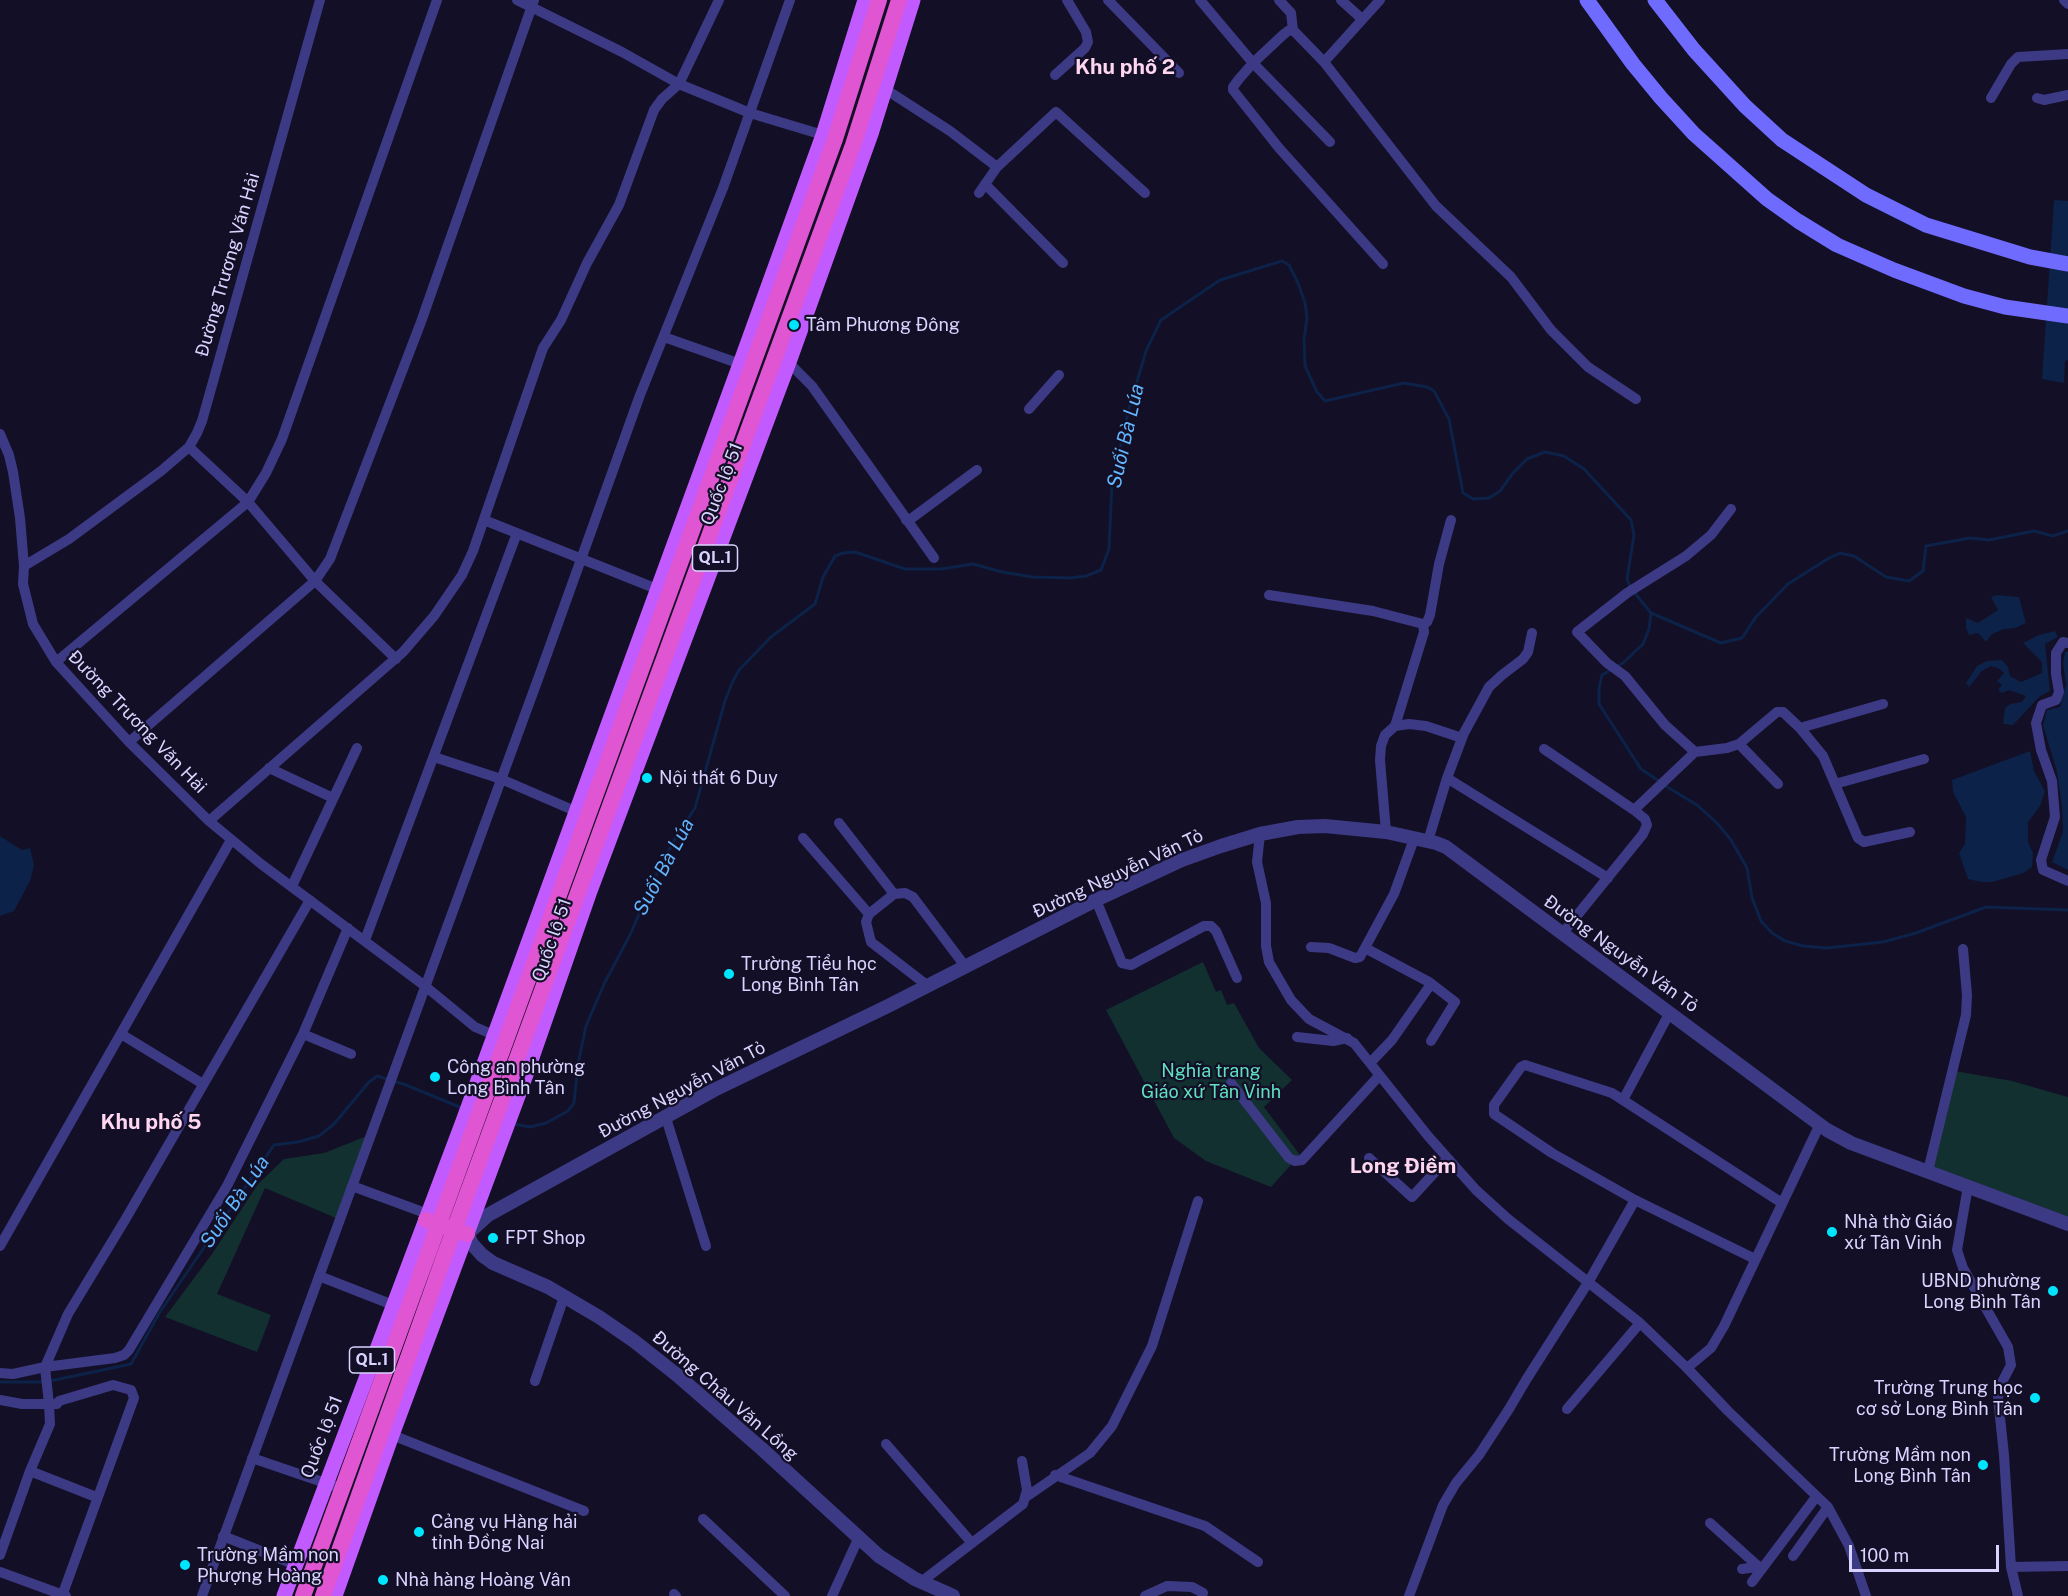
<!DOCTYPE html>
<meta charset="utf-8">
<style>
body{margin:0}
#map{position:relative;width:2068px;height:1596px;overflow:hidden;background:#130f26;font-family:"Public Sans",sans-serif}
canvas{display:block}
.scale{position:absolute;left:1849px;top:1545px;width:150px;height:27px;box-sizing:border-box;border:3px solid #d9d4ff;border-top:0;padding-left:8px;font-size:18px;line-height:21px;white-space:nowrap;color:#d9d4ff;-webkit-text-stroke:4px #130f26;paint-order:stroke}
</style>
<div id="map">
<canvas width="2068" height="1596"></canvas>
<div class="scale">100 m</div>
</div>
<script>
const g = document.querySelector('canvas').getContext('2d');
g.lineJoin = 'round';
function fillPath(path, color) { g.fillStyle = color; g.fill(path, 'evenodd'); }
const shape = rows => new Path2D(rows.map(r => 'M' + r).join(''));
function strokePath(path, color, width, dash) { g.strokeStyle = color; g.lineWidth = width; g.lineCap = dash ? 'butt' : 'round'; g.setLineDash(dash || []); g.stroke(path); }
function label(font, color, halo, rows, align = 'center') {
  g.font = font + ' "Public Sans",sans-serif'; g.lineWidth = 4.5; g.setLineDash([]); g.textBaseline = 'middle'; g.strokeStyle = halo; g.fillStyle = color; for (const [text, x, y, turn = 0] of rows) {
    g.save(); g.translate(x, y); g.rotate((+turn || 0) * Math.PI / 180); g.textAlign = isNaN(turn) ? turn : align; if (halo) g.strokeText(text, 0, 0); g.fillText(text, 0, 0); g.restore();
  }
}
fillPath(shape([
 [1203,962,1216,992,1221,990,1227,1005,1234,1003,1259,1048,1292,1080,1264,1107,1300,1155,1271,1187,1206,1161,1174,1138,1106,1010],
 [1955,1071,2012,1081,2068,1097,2068,1217,1932,1166],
 [367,1136,336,1218,265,1188,217,1294,271,1315,257,1352,165,1317,212,1254,258,1184,284,1159,324,1153]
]), '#12302f');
fillPath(shape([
 [2054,200,2068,201,2068,360,2065,361,2064,383,2042,379],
 [1997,595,2019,597,2026,623,2015,628,2004,629,1992,634,1986,642,1978,633,1969,635,1966,628,1966,618,1978,623,1998,610,1991,597],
 [2055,631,2058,637,2045,644,2050,691,2039,697,2013,725,2003,724,2005,708,2010,704,2022,702,2026,696,2009,690,2002,693,1998,690,2002,685,1997,681,2004,673,1998,668,1991,666,1982,671,1969,687,1966,683,1977,666,1987,661,2002,660,2008,667,2010,676,2021,682,2042,673,2042,662,2023,643,2039,635],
 [2065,652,2068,652,2068,870,2052,862,2063,832,2062,807,2057,772,2043,725,2047,710,2060,707,2066,684,2063,663],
 [2030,751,2034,771,2045,791,2040,806,2028,822,2028,842,2033,853,2032,867,2023,873,1993,882,1981,882,1968,879,1959,853,1965,844,1966,817,1953,792,1952,780],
 [0,836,22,850,30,848,34,865,30,881,14,911,0,916]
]), '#0c2248');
strokePath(shape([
 [1634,592,1651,613,1649,629,1643,644,1623,663,1602,675,1599,688,1599,704,1641,769,1659,781],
 [1651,613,1721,643,1742,638,1756,617,1788,584,1829,558,1840,553,1854,556,1886,577,1909,581,1923,571,1926,546,1970,538,1989,540,2034,531,2053,536,2068,531],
 [1664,785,1697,805,1717,823,1731,840,1747,868,1752,898,1761,921,1772,933,1785,941,1803,946,1827,948,1883,942,1916,933,1986,907,2068,910],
 [514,1124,530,1127,546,1123,568,1111,574,1103,578,1064,586,1026,605,982,630,935,657,873,676,837,695,808,725,701,732,683,739,670,771,637,815,604,823,577,830,565,835,556,843,553,855,552,905,569,941,569,973,564,1002,572,1033,577,1070,578,1086,576,1101,570,1109,549,1112,484,1129,409,1146,351,1161,320,1220,280,1282,261,1289,265,1298,283,1305,303,1307,317,1304,340,1305,366,1317,392,1325,401,1404,383,1427,387,1434,391,1449,419,1463,493,1473,499,1489,498,1500,491,1513,473,1527,459,1545,452,1564,456,1584,469,1631,520,1634,535,1627,579,1630,587],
 [50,1381,131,1364,160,1312,274,1145,298,1142,319,1136,334,1124,369,1082,377,1076,406,1085,462,1108],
 [0,1382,43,1382]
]), '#0c2248', 3);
strokePath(shape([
 [320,0,202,421,197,433,189,447,161,471,69,539,24,566,23,584,33,624,56,662,129,742,209,821,261,864,425,986,475,1027,494,1035],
 [517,0,622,52,679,84,750,113,823,135],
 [1108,0,1179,73],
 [1200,0,1253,63,1330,142],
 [1279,0,1291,13,1293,30,1324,62,1436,206,1511,277,1551,330,1588,367,1636,399],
 [1341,0,1362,19],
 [2064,0,2068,4],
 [1293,30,1288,31,1284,34,1253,63,1239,79,1233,87,1233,90,1279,148,1383,264],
 [1324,62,1380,0],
 [1055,75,1085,48,1088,42,1086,32,1067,0],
 [885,89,950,131,997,167],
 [1991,98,2011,64,2018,57,2068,54],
 [2037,98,2044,100,2068,95],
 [985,184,1063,263],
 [979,193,997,167,1056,112,1145,193],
 [664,337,746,366],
 [785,359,812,386,934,558],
 [1029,409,1059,375],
 [0,434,9,455,13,472,20,518,24,566],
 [189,447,248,502,315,581,396,659],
 [484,520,662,591],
 [906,520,912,518,977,470],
 [1269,595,1373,611,1423,624,1424,632,1395,726],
 [1423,624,1427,622,1430,615,1439,564,1451,520],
 [2068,643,2063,642,2056,653,2056,674,2059,692,2056,700,2042,705,2036,723,2041,750,2052,781,2055,817,2041,860,2043,870,2068,881],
 [56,662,248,502,266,473,282,439,437,0],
 [1800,728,1883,704],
 [129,742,315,581,330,559,421,322,534,0],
 [1739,744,1778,784],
 [1544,749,1634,810,1645,819,1647,825,1643,834,1562,934],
 [1695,752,1665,725,1625,676,1607,663,1577,632,1627,593,1686,556,1711,535,1731,509],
 [434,757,501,779,582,814],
 [269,768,333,798],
 [1447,778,1608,878],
 [1835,784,1924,759],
 [1634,810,1695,752,1727,748,1739,744,1777,712,1783,712,1800,728,1823,756,1858,838,1864,842,1910,832],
 [209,821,403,652,434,616,462,575,473,551,543,348,561,320,587,263,619,205,654,110,662,99,679,84,719,0],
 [839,823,894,894],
 [1386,832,1380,760,1381,746,1385,735,1395,726,1409,724,1426,726,1462,738],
 [1260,834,1257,862,1266,903,1266,946,1269,962,1291,1000,1309,1019,1354,1043,1428,1136,1476,1190,1508,1219,1640,1323,1687,1368,1728,1411,1828,1507,1849,1546,1866,1596],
 [803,838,869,914],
 [1428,841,1447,778,1464,733,1489,687,1502,675,1523,659,1528,652,1532,633],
 [292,886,357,748],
 [1096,900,1122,963,1131,965,1204,926,1211,926,1216,931,1237,978],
 [365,940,517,533],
 [1311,947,1329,948,1355,958,1360,957,1394,894,1414,839],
 [1365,948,1429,982,1455,1002,1431,1041],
 [928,986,871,942,866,922,869,914,894,894,905,893,913,897,965,966],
 [121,1034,203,1084],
 [303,1034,351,1054],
 [1297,1037,1333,1041,1347,1038],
 [1370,1063,1392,1040,1431,984],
 [1231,1083,1289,1158,1295,1161,1302,1160,1379,1076],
 [1623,1100,1670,1012],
 [666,1118,706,1246],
 [1369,1158,1412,1197,1447,1159],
 [1928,1171,1966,1015,1967,995,1963,949],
 [352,1186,428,1214],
 [1968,1186,1957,1250,1963,1268,2008,1347,2011,1365,1999,1388,1998,1398,2004,1455,2011,1567,2018,1596],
 [0,1246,231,840],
 [1755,1259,1635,1200,1552,1153,1494,1114,1494,1105,1521,1067,1525,1065,1612,1093,1782,1203],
 [319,1276,393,1305],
 [1687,1368,1711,1348,1724,1326,1820,1124],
 [0,1373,13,1374,45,1367,115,1358,124,1355,129,1350,227,1186,303,1034,348,928],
 [535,1381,564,1297],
 [0,1400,22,1404,49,1404,45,1367,68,1314,125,1220,310,900],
 [1567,1409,1640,1323],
 [392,1435,584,1511],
 [886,1444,971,1542],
 [252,1458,343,1489],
 [30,1471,96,1497],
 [1055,1475,1205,1526,1258,1562],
 [1026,1497,1090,1453,1112,1426,1152,1346,1198,1201],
 [703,1519,785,1596],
 [1710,1523,1759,1567],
 [223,1536,296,1565],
 [0,1555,30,1471,50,1424,49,1404,57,1404,59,1401,113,1385,131,1390,134,1398,62,1596],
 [1793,1556,1828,1507],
 [2011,1567,2068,1566],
 [1742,1569,1764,1566],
 [0,1572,66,1596],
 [921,1582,1023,1504,1027,1490,1022,1461],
 [1752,1582,1816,1497],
 [674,1594,676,1596],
 [202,1596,542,668,640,395,723,188,790,0],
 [832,1596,859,1537],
 [1145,1596,1167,1586,1192,1587,1203,1593],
 [1409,1596,1443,1505,1456,1483,1479,1455,1509,1409,1526,1380,1589,1281,1635,1200]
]), '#3d3a85', 10);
strokePath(shape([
 [953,1596,915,1579,879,1556,762,1449,677,1375,634,1341,599,1317,548,1287,493,1263,482,1255,472,1244,467,1234,488,1215,714,1090,888,1006,1096,900,1182,860,1221,846,1260,834,1298,827,1325,826,1386,832,1436,843,1446,847,1827,1130,1851,1143,2068,1224]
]), '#3d3a85', 14);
strokePath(shape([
 [1587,0,1633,64,1661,98,1694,134,1767,199,1798,221,1837,245,1894,270,1964,296,2005,307,2068,316],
 [1655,0,1694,50,1745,106,1782,140,1866,195,1926,225,2030,257,2068,264]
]), '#6f6bff', 15);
strokePath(shape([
 [284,1596,462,1124,740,364,823,135,865,0],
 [335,1596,392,1435,527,1072,590,891,789,362,871,134,913,0]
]), '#c25bff', 15);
strokePath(shape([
 [426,1220,467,1234],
 [303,1596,835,139,879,0],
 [323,1596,444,1257,853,145,899,0]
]), '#e055d1', 16);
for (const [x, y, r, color] of [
 [794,325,6,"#00e5ff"],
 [647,778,6,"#00e5ff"],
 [729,974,6,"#00e5ff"],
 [435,1077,6,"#00e5ff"],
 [1832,1232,6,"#00e5ff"],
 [493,1238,6,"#00e5ff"],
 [2053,1291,6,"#00e5ff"],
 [2035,1398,6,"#00e5ff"],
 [1983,1465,6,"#00e5ff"],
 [419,1532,6,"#00e5ff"],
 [185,1565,6,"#00e5ff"],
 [383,1580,6,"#00e5ff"]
]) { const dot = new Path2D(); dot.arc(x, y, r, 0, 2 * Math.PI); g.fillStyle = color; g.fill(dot); strokePath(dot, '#130f26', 2); }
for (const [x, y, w] of [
 [715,558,45],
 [372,1360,45]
]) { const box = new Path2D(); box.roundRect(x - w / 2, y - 13, w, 26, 4.5); g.fillStyle = '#130f26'; g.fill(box); strokePath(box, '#d9d4ff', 1.5); }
label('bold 16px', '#d9d4ff', null, [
 ["QL.1",715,558],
 ["QL.1",372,1360]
]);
label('18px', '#d9d4ff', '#130f26', [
 ["Đường Trương Văn Hải",228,265,-74],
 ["Quốc lộ 51",722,484,-69],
 ["Đường Trương Văn Hải",137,722,46],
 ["Đường Nguyễn Văn Tỏ",1118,874,-25],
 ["Quốc lộ 51",552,940,-71],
 ["Đường Nguyễn Văn Tỏ",1621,954,36],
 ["Đường Nguyễn Văn Tỏ",682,1090,-28],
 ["Đường Châu Văn Lồng",725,1396,41],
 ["Quốc lộ 51",322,1437,-69]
]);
label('18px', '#d9d4ff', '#130f26', [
 ["Tâm Phương Đông",806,325],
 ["Nội thất 6 Duy",659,778],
 ["Trường Tiểu học",741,964],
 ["Long Bình Tân",741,985],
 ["Công an phường",447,1067],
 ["Long Bình Tân",447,1088],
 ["Nhà thờ Giáo",1844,1222],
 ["xứ Tân Vinh",1844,1243],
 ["FPT Shop",505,1238],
 ["UBND phường",2041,1281,"right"],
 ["Long Bình Tân",2041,1302,"right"],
 ["Trường Trung học",2023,1388,"right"],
 ["cơ sở Long Bình Tân",2023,1409,"right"],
 ["Trường Mầm non",1971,1455,"right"],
 ["Long Bình Tân",1971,1476,"right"],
 ["Cảng vụ Hàng hải",431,1522],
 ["tỉnh Đồng Nai",431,1543],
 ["Trường Mầm non",197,1555],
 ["Phượng Hoàng",197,1576],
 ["Nhà hàng Hoàng Vân",395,1580]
], 'left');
label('18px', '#5fe0c0', '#130f26', [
 ["Nghĩa trang",1211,1071],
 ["Giáo xứ Tân Vinh",1211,1092]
]);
label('italic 20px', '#62b6ff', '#130f26', [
 ["Suối Bà Lúa",1126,436,-77],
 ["Suối Bà Lúa",664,867,-62],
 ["Suối Bà Lúa",235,1202,-56]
]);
label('bold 21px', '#ffd6f0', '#130f26', [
 ["Khu phố 2",1125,68],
 ["Khu phố 5",151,1123],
 ["Long Điềm",1403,1167]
]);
</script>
